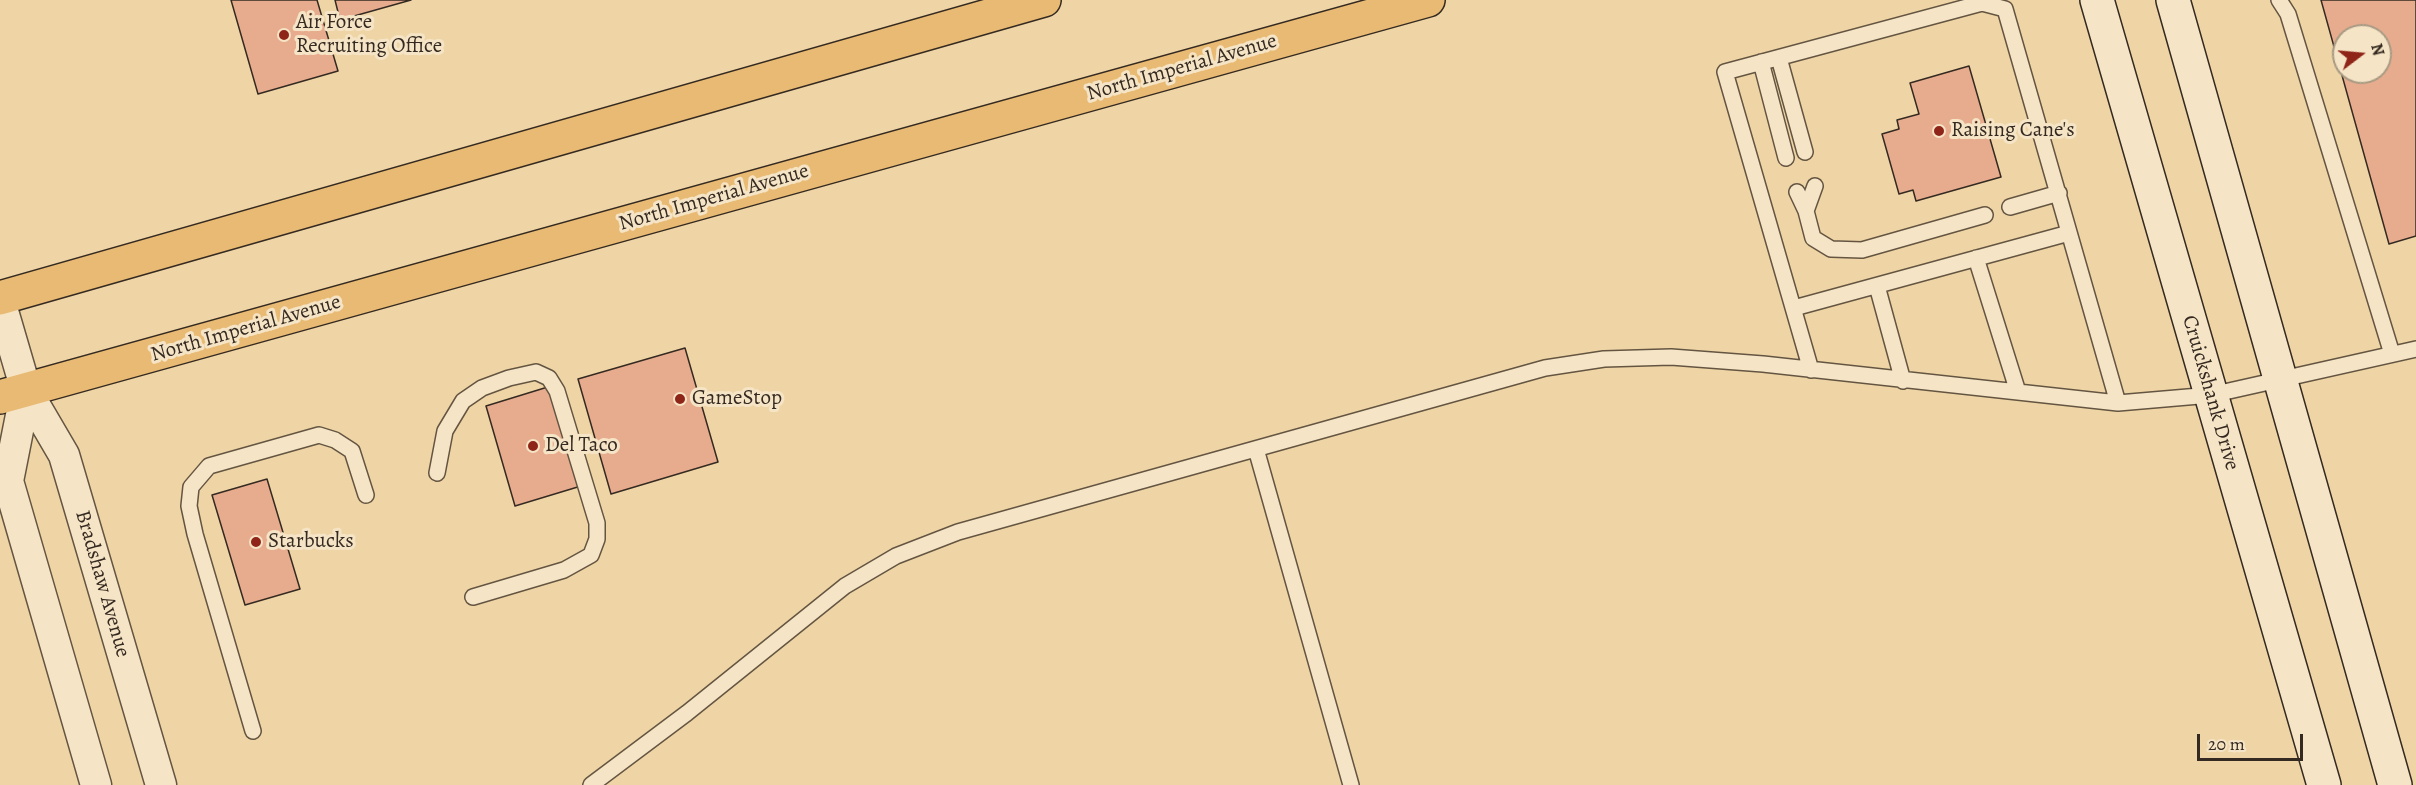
<!DOCTYPE html>
<style>
body{margin:0}
#map{position:relative;width:2416px;height:785px;overflow:hidden;background:#efd5a6;font-family:Alegreya,serif}
canvas{display:block}
.north{position:absolute;left:2332px;top:24px;width:60px;height:60px;box-sizing:border-box;background:#f5e4c5;border:2px solid #a89a83;border-radius:50%;rotate:74deg;font-size:16px;font-weight:700;line-height:24px;text-align:center;color:#352a21}
.north::after{content:'';display:block;margin:auto;width:21px;height:27px;background:#8f2418;clip-path:polygon(50% 0,100% 100%,50% 72%,0 100%)}
.scale{position:absolute;left:2197px;top:734px;width:106px;height:27px;box-sizing:border-box;border:3px solid #352a21;border-top:0;padding-left:8px;font-size:18px;line-height:21px;white-space:nowrap;color:#352a21;-webkit-text-stroke:4px #f5e4c5;paint-order:stroke}
</style>
<div id="map">
<canvas width="2416" height="785"></canvas>
<div class="north">N</div>
<div class="scale">20 m</div>
</div>
<script>
const g = document.querySelector('canvas').getContext('2d');
g.lineJoin = 'round';
function fillPath(path, color) { g.fillStyle = color; g.fill(path, 'evenodd'); }
const shape = rows => new Path2D(rows.map(r => 'M' + r).join(''));
function strokePath(path, color, width, dash) { g.strokeStyle = color; g.lineWidth = width; g.lineCap = dash ? 'butt' : 'round'; g.setLineDash(dash || []); g.stroke(path); }
function label(font, color, halo, rows, align = 'center') {
  g.font = font + ' Alegreya,serif'; g.lineWidth = 6; g.setLineDash([]); g.textBaseline = 'middle'; g.strokeStyle = halo; g.fillStyle = color; for (const [text, x, y, turn = 0] of rows) {
    g.save(); g.translate(x, y); g.rotate((+turn || 0) * Math.PI / 180); g.textAlign = isNaN(turn) ? turn : align; if (halo) g.strokeText(text, 0, 0); g.fillText(text, 0, 0); g.restore();
  }
}
const building = shape([
 [231,0,317,0,338,71,258,94,231,0],
 [335,0,411,0,340,20,335,0],
 [2321,0,2416,0,2416,236,2389,244,2321,0],
 [2344,36,2380,36,2380,72,2344,72,2344,36],
 [1969,66,2001,177,1916,201,1913,190,1899,194,1882,134,1899,129,1897,120,1919,114,1910,83,1969,66],
 [685,348,718,462,611,494,578,379,685,348],
 [551,386,581,486,515,506,486,406,551,386],
 [267,479,300,589,245,605,212,495,267,479]
]);
fillPath(building, '#e7ac8e');
strokePath(building, '#352a21', 1.5);
const lane = shape([
 [2279,0,2288,14,2392,354],
 [1779,58,1805,152],
 [1761,62,1786,158],
 [1797,192,1806,211,1813,238,1831,249,1862,250,1985,215],
 [2010,207,2059,193],
 [1806,211,1815,186],
 [1976,258,2018,392],
 [1877,286,1903,381],
 [1794,308,2069,233],
 [1811,370,1725,72,1982,3,2005,9,2118,403],
 [1256,449,1351,785],
 [437,473,445,431,463,401,482,388,509,378,536,372,549,378,557,391,597,523,597,539,591,555,564,570,473,597],
 [253,731,195,534,189,506,191,487,209,466,319,435,335,440,352,451,366,495],
 [591,785,687,713,845,586,896,556,958,532,1545,368,1604,359,1671,357,1763,364,2118,403,2211,395,2416,349]
]);
const street = shape([
 [0,301,26,390,64,455,161,785],
 [26,390,8,481,96,785]
]);
const secondary = shape([
 [2097,0,2324,785],
 [2173,0,2395,785]
]);
const highway = shape([
 [0,298,1044,0],
 [0,397,1428,0]
]);
strokePath(lane, '#645542', 18);
strokePath(street, '#645542', 33);
strokePath(secondary, '#352a21', 36);
strokePath(highway, '#352a21', 36);
strokePath(lane, '#f5e4c5', 15);
strokePath(street, '#f5e4c5', 30);
strokePath(secondary, '#f5e4c5', 33);
strokePath(highway, '#e8ba73', 33);
for (const [x, y, r, color] of [
 [284,35,6,"#8f2418"],
 [1939,131,6,"#8f2418"],
 [680,399,6,"#8f2418"],
 [533,446,6,"#8f2418"],
 [256,542,6,"#8f2418"]
]) { const dot = new Path2D(); dot.arc(x, y, r, 0, 2 * Math.PI); g.fillStyle = color; g.fill(dot); strokePath(dot, '#f5e4c5', 2); }
label('21px', '#352a21', '#f5e4c5', [
 ["Air Force",296,23],
 ["Recruiting Office",296,47],
 ["Raising Cane's",1951,131],
 ["GameStop",692,399],
 ["Del Taco",545,446],
 ["Starbucks",268,542]
], 'left');
label('21px', '#352a21', '#f5e4c5', [
 ["North Imperial Avenue",1182,68,-16],
 ["North Imperial Avenue",714,198,-16],
 ["North Imperial Avenue",246,329,-16],
 ["Cruickshank Drive",2210,393,74],
 ["Bradshaw Avenue",102,584,74]
]);
</script>
